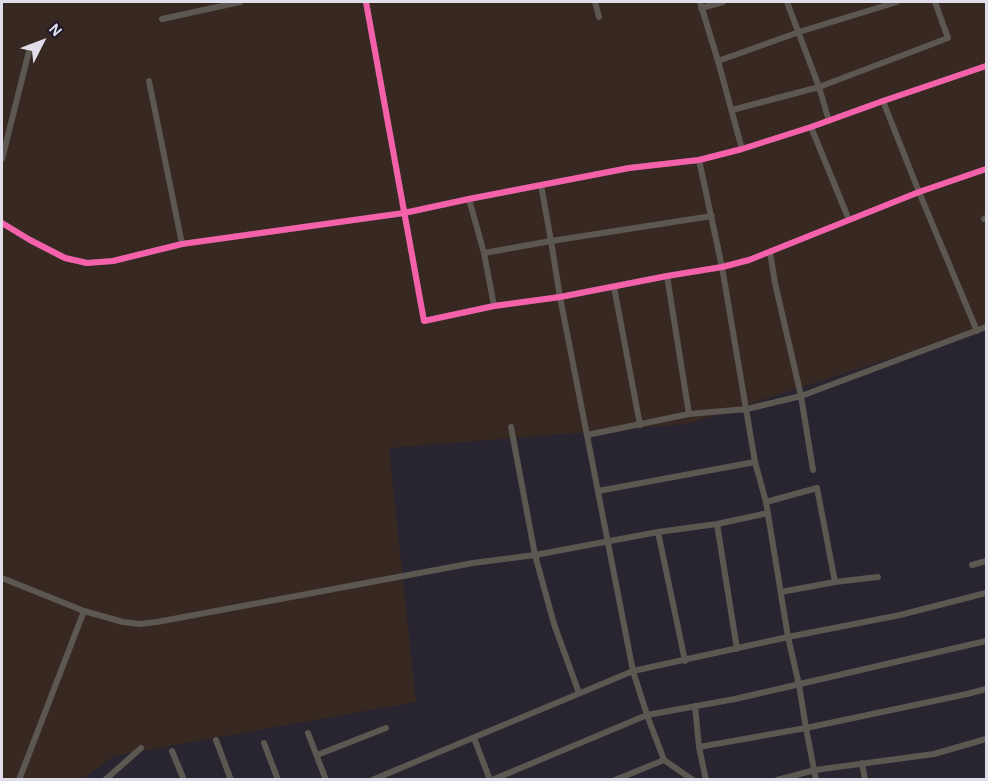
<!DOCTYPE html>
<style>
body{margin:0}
#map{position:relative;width:988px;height:781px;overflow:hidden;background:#282530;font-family:"Alegreya Sans",sans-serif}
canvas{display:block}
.frame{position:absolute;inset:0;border:3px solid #e1deeb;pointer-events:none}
.north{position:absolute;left:12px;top:12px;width:60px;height:60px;-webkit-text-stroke:4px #1e182a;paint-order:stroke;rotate:48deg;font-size:16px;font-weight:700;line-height:24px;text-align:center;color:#e1deeb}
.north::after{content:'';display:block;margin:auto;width:21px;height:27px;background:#e1deeb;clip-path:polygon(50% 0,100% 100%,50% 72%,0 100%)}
</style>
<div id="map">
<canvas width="988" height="781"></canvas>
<div class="frame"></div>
<div class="north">N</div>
</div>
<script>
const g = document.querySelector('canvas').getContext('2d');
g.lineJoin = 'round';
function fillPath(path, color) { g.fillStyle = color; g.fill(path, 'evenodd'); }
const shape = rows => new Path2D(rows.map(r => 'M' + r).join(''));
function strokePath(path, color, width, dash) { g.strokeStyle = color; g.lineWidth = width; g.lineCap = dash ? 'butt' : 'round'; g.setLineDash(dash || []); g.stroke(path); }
fillPath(shape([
 [2,2,986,2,986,327,688,424,389,448,416,702,114,756,83,779,2,780]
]), '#372822');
strokePath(shape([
 [366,2,424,321,494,306,560,297,667,276,722,267,749,260,919,192,986,169],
 [595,2,599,17],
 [700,2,718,61,742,149],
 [787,2,819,87,829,121],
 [701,8,723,2],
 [162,19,240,2],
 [718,61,799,32,897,2],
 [149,81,182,244],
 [883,101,919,192,977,331],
 [732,110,819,87,948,38,935,2],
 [811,127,849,220],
 [2,159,30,47],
 [699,160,722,267,755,462,766,502,788,637,799,685,806,728,816,780],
 [541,185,551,241,560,297,633,671,647,715,664,760,693,780],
 [469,199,484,253,494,306],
 [984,219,986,218],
 [2,223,30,240,65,258,87,263,113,261,182,244,404,213,469,199,629,168,699,160,742,149,811,127,883,101,986,66],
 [770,252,775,283,801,396,813,470],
 [484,253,551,241,712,216],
 [667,276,689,414],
 [614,287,640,425],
 [511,427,535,555,554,624,579,693],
 [587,435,689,414,747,409,801,396,986,327],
 [598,491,755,462],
 [766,502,817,488,835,582],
 [717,524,737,649],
 [658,532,685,661],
 [972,565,986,561],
 [2,578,84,611,123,622,139,624,157,622,473,563,535,555,658,532,717,524,768,513],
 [781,592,835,582,878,577],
 [695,706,699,747],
 [308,733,326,780],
 [474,738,490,780],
 [216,740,231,780],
 [264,743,278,780],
 [172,751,184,780],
 [317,755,386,728],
 [862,763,865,780],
 [19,780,84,611],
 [105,780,141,748],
 [372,780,633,671,788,637,900,615,986,593],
 [492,780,647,715,735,699,986,641],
 [615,780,664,760],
 [706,780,699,747,806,728,967,694,986,689],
 [777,780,815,770,934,754,986,739]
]), '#5c5750', 6);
strokePath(shape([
 [366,2,424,321,494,306,560,297,667,276,722,267,749,260,919,192,986,169],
 [2,223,30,240,65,258,87,263,113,261,182,244,404,213,469,199,629,168,699,160,742,149,811,127,883,101,986,66]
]), '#f560ab', 6);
</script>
